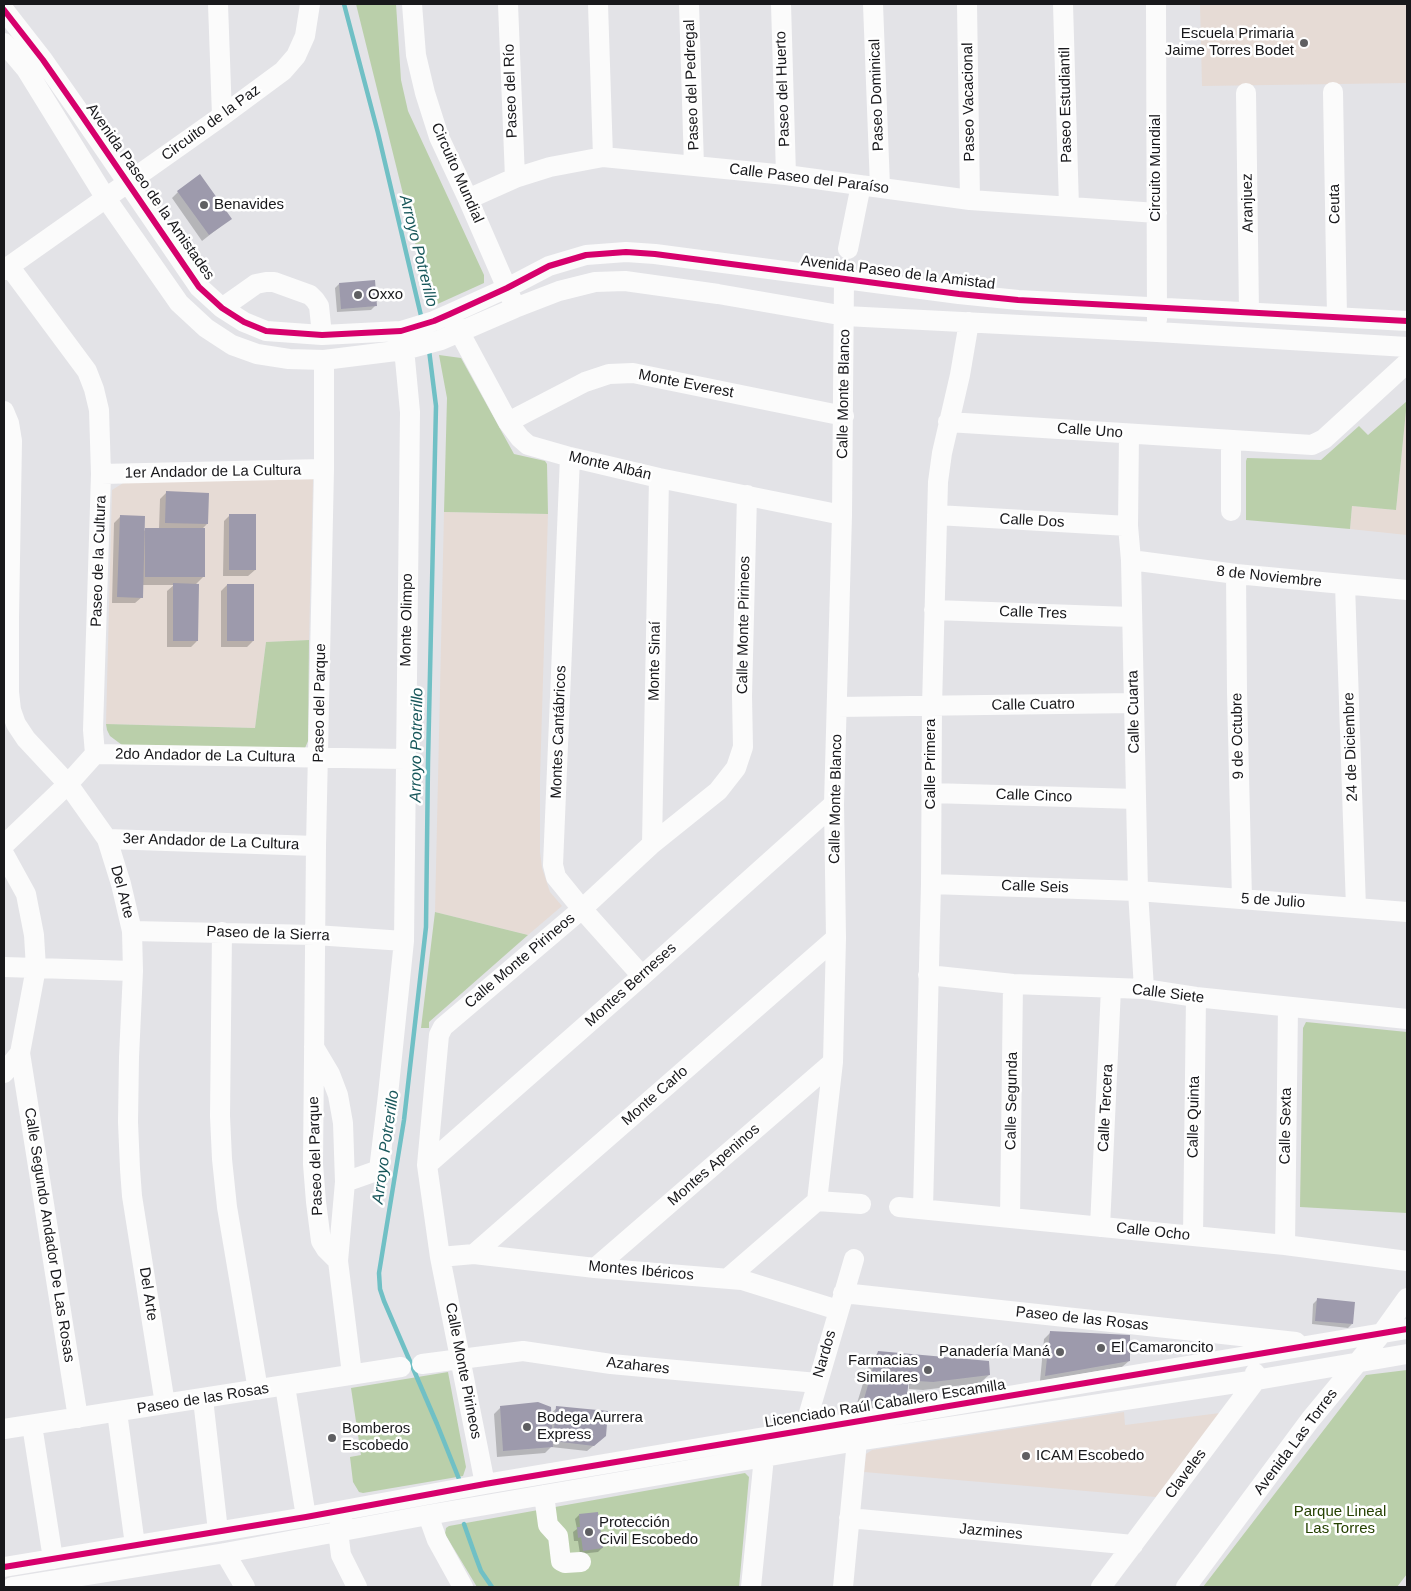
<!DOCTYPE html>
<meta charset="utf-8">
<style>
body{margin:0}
#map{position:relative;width:1411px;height:1591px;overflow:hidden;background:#e3e3e7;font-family:Helvetica,sans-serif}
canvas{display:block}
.frame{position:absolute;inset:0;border:5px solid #18181b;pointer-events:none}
</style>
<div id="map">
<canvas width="1411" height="1591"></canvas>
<div class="frame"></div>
</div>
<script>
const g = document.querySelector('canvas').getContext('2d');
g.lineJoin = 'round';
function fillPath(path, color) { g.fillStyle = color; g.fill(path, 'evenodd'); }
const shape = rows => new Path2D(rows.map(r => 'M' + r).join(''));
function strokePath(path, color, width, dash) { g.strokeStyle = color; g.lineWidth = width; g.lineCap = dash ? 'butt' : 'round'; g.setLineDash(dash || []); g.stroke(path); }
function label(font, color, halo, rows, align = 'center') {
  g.font = font + ' Helvetica,sans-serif'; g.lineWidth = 5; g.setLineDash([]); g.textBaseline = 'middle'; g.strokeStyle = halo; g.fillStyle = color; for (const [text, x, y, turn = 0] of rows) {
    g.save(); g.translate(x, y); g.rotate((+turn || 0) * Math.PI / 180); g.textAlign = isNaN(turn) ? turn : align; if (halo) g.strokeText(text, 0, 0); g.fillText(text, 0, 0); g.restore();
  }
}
fillPath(shape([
 [1200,4,1407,4,1407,83,1202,86],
 [1407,400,1407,535,1350,529,1352,506,1396,510],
 [313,479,309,640,266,642,255,728,106,724,112,490,128,480],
 [444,512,548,514,540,778,540,852,542,868,550,892,562,906,528,935,435,912],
 [1124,1412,1125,1425,1220,1413,1156,1497,864,1472,866,1454,872,1450]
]), '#e6dbd5');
fillPath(shape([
 [356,4,396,4,401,80,408,111,484,275,484,283,431,307],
 [439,355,461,358,514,454,545,461,547,464,548,514,444,512,447,398],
 [1407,401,1396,510,1352,506,1350,529,1246,520,1246,461,1247,458,1321,460,1359,426,1368,435],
 [309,640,308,741,305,748,122,745,110,736,107,730,106,724,255,728,266,642],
 [435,912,528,935,429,1022,429,1028,421,1028],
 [1306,1022,1407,1032,1407,1213,1300,1207,1303,1028],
 [1407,1370,1407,1574,1397,1587,1203,1587,1366,1375],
 [448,1372,466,1467,463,1476,363,1493,359,1492,353,1482,350,1457,361,1455,351,1388],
 [745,1473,749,1477,739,1587,477,1587,445,1534,446,1528,449,1526]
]), '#bacfaa');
fillPath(shape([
 [178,192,230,219,202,241,172,198],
 [339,284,375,306,371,310,337,312,335,288],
 [167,492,207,524,201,530,204,576,195,585,197,641,191,647,167,647,167,591,174,585,142,585,142,597,135,603,112,603,114,523,120,517,143,532,146,529,159,529,160,499],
 [230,515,255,570,248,576,223,576,224,521],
 [227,585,253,641,247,647,221,647,221,591],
 [1317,1300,1352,1324,1348,1328,1312,1324,1313,1304],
 [1051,1332,1129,1361,1122,1367,1040,1381,1044,1339],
 [879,1352,989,1375,980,1383,923,1390,909,1389,909,1381,907,1381,906,1396,897,1405,855,1410,870,1360],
 [501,1407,550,1414,557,1408,598,1442,587,1451,551,1447,545,1453,497,1457,494,1414],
 [579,1515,602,1548,598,1552,580,1554,578,1541,574,1541,573,1532,577,1529,575,1519]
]), '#0003');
strokePath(shape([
 [344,4,378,133,422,320],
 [429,350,436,406,428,762,426,927,404,1120,379,1273,380,1289,384,1301,437,1424,459,1479],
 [464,1524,475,1555,481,1571,492,1587]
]), '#70c0c5', 4.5);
fillPath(shape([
 [200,174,232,219,209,235,177,191],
 [375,280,377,306,341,309,339,283],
 [166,491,209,493,208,524,165,523],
 [229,514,256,514,256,570,229,570],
 [120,515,145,516,143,598,117,597],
 [145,528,205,528,205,577,145,577],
 [173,583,199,584,198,641,173,641],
 [227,584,254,584,254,641,227,641],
 [1317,1298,1355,1302,1353,1324,1315,1321],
 [1050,1331,1130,1335,1130,1361,1045,1376],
 [878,1351,989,1361,990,1375,933,1382,917,1381,917,1376,909,1377,907,1397,863,1402],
 [538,1402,551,1407,553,1447,503,1451,500,1406],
 [556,1406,608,1411,606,1436,594,1446,553,1441],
 [598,1512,603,1548,583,1551,581,1537,578,1538,577,1527,580,1527,579,1514]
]), '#9d9aac');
strokePath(shape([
 [218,4,222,116],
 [412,4,416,55,425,93,439,137,468,199,512,300],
 [508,4,515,178],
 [598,4,603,157],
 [689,4,694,166],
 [781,4,786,175],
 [873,4,880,187],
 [967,4,970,200],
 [1063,4,1069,207],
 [1156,4,1157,320],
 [4,10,43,60,80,113,199,287,222,308,244,322,266,331,322,335,401,331,434,321,450,314,507,288,549,266,586,255,626,252,655,254,959,294,1018,300,1407,321],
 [4,43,26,69,105,197,179,303,206,328,232,345,257,354,289,359,324,360,404,350,441,340,515,308,559,291,595,282,625,281,718,294,845,316,1157,332,1407,347],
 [1333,92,1337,317],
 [1246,93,1249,312],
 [468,199,515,178,550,167,603,157,786,175,970,200,1157,213],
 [848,249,861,185],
 [4,270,222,116,283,71,296,56,305,36,310,4],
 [222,308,256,284,266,282,274,282,310,295,315,300,319,306,322,335],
 [453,320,508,422,520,438,528,445,570,457,659,478,842,515],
 [324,360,324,469,316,846,313,1164,316,1202,321,1241,326,1249,338,1261,352,1374],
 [4,411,9,423,12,441,9,618,9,692,11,710,16,724,26,739,68,784,107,839,121,884,132,931,133,971,129,1057,128,1122,130,1169,132,1196,165,1404],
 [508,422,585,382,609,374,633,373,844,416],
 [948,422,1312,445,1324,439,1407,363],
 [1129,434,1128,526,1131,560,1138,891,1144,989],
 [1231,440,1231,511],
 [570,457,553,865,556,877,582,909,642,976],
 [101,474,324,469],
 [937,515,1128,526],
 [1131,560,1236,574,1407,590],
 [1236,574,1237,692,1242,899],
 [1345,585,1356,908],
 [934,610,1131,617],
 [837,707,1134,703],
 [95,754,405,759],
 [931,793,1136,799],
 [107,839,316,846],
 [652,844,659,478],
 [4,845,68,784,95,754,93,730,101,474,99,410,94,389,87,371,9,266],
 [4,854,26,894,34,935,36,968,20,1053,4,1073],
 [931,884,1138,891,1407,912],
 [132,931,315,935,404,941],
 [222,932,220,1116,222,1159,227,1207,258,1390],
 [4,967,133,971],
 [928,975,1013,984,1144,989,1196,997,1407,1019],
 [314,1047,330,1074,338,1095,343,1123,345,1182,338,1261],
 [20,1053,78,1418],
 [427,1165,642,976,834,804],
 [345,1182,379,1170,388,1095,404,941,410,412,403,338],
 [817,1201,861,1204],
 [899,1207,1285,1245,1407,1261],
 [923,1209,931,884,932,706,938,482,942,453,960,375,969,322],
 [1010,1218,1013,984],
 [1100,1227,1111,988],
 [1193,1236,1196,997],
 [1285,1245,1288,1007],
 [474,1254,836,938],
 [440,1257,474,1254,595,1268,742,1280,838,1310],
 [595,1268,833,1062],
 [728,1278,817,1201,833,1062,836,938,834,804,842,515,844,279],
 [843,1293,1296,1342],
 [422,1364,523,1351,611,1364,817,1383],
 [285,1386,306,1517],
 [203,1399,218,1531],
 [117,1412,135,1545],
 [32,1425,53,1559],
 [4,1429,401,1367],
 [805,1440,804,1430,854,1259],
 [485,1484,440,1257,427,1165,439,1035,443,1027,582,909,652,844,718,791,736,768,743,747,742,696,747,495],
 [544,1495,548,1525,558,1536,561,1561,565,1563,581,1562],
 [428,1515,437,1540,463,1587],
 [849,1518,1133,1545],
 [342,1519,338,1531,341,1555,357,1587],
 [225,1553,245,1587],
 [4,1567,306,1517,485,1484,1407,1329],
 [12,1587,225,1553,428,1515,857,1441,1256,1380,1407,1354],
 [751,1587,764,1457],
 [843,1587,857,1441],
 [1101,1587,1256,1380,1255,1373],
 [1186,1587,1310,1420,1382,1333,1407,1298]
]), '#fbfbfb', 20);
strokePath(shape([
 [4,10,43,60,80,113,199,287,222,308,244,322,266,331,322,335,401,331,434,321,450,314,507,288,549,266,586,255,626,252,655,254,959,294,1018,300,1407,321],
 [4,1567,306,1517,485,1484,1407,1329]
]), '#d6006c', 6);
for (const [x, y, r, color] of [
 [1304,43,5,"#5f5f62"],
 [204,205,5,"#5f5f62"],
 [358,295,5,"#5f5f62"],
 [1101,1348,5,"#5f5f62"],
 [1060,1352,5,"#5f5f62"],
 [928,1370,5,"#5f5f62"],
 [527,1427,5,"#5f5f62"],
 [332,1438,5,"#5f5f62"],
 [1026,1456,5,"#5f5f62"],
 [589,1532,5,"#5f5f62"]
]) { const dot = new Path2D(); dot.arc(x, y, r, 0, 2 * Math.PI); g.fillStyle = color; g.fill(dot); strokePath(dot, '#fff', 2); }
label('15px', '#18181b', '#fff', [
 ["Escuela Primaria",1294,34,"right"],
 ["Jaime Torres Bodet",1294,51,"right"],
 ["Benavides",214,205],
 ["Oxxo",368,295],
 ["El Camaroncito",1111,1348],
 ["Panadería Maná",1050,1352,"right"],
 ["Farmacias",918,1361,"right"],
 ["Similares",918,1378,"right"],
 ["Bodega Aurrera",537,1418],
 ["Express",537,1435],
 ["Bomberos",342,1429],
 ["Escobedo",342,1446],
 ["ICAM Escobedo",1036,1456],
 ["Protección",599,1523],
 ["Civil Escobedo",599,1540]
], 'left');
label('15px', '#18181b', '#fff', [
 ["Paseo del Pedregal",692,85,-92],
 ["Paseo del Huerto",783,89,-92],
 ["Paseo del Río",511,91,-92],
 ["Paseo Dominical",877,95,-92],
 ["Paseo Vacacional",969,102,-91],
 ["Paseo Estudiantil",1066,105,-91],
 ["Circuito de la Paz",211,123,-36],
 ["Circuito Mundial",1156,168,-90],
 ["Circuito Mundial",457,173,66],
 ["Calle Paseo del Paraíso",809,179,7],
 ["Avenida Paseo de la Amistades",150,192,55],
 ["Aranjuez",1248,203,-91],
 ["Ceuta",1335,204,-91],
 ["Avenida Paseo de la Amistad",898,273,7],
 ["Monte Everest",686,384,11],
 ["Calle Monte Blanco",844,394,-89],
 ["Calle Uno",1090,431,4],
 ["Monte Albán",610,466,13],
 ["1er Andador de La Cultura",213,472,-1],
 ["Calle Dos",1032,521,3],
 ["Paseo de la Cultura",99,561,-88],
 ["8 de Noviembre",1269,577,6],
 ["Calle Tres",1033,613,2],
 ["Monte Olimpo",407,620,-89],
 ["Calle Monte Pirineos",744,625,-89],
 ["Monte Sinaí",655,661,-89],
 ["Paseo del Parque",320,703,-89],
 ["Calle Cuatro",1033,705,-1],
 ["Calle Cuarta",1134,712,-91],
 ["Montes Cantábricos",559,732,-88],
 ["9 de Octubre",1238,736,-91],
 ["24 de Diciembre",1351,747,-92],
 ["2do Andador de La Cultura",205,756,1],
 ["Calle Primera",931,764,-90],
 ["Calle Cinco",1034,796,2],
 ["Calle Monte Blanco",836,799,-89],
 ["3er Andador de La Cultura",211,842,2],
 ["Calle Seis",1035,887,2],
 ["Del Arte",122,892,75],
 ["5 de Julio",1273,901,4],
 ["Paseo de la Sierra",268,934,2],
 ["Calle Monte Pirineos",520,961,-40],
 ["Montes Berneses",631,985,-42],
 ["Calle Siete",1168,994,7],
 ["Monte Carlo",655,1096,-41],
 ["Calle Segunda",1012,1101,-89],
 ["Calle Tercera",1106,1108,-87],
 ["Calle Quinta",1194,1117,-89],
 ["Calle Sexta",1286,1126,-89],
 ["Paseo del Parque",316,1156,-92],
 ["Montes Apeninos",714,1165,-41],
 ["Calle Ocho",1153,1232,6],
 ["Calle Segundo Andador De Las Rosas",49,1235,81],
 ["Montes Ibéricos",641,1271,5],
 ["Del Arte",148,1294,81],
 ["Paseo de las Rosas",1082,1319,6],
 ["Nardos",825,1354,-74],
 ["Azahares",638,1366,6],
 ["Calle Monte Pirineos",463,1371,79],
 ["Paseo de las Rosas",203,1399,-9],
 ["Licenciado Raúl Caballero Escamilla",885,1404,-9],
 ["Avenida Las Torres",1296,1442,-53],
 ["Claveles",1186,1474,-53],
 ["Jazmines",991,1532,5]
]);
label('15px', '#254101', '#fff', [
 ["Parque Lineal",1340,1512],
 ["Las Torres",1340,1529]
]);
label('italic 16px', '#18575b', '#fff', [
 ["Arroyo Potrerillo",418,251,76],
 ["Arroyo Potrerillo",417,745,-89],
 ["Arroyo Potrerillo",386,1147,-82]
]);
</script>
